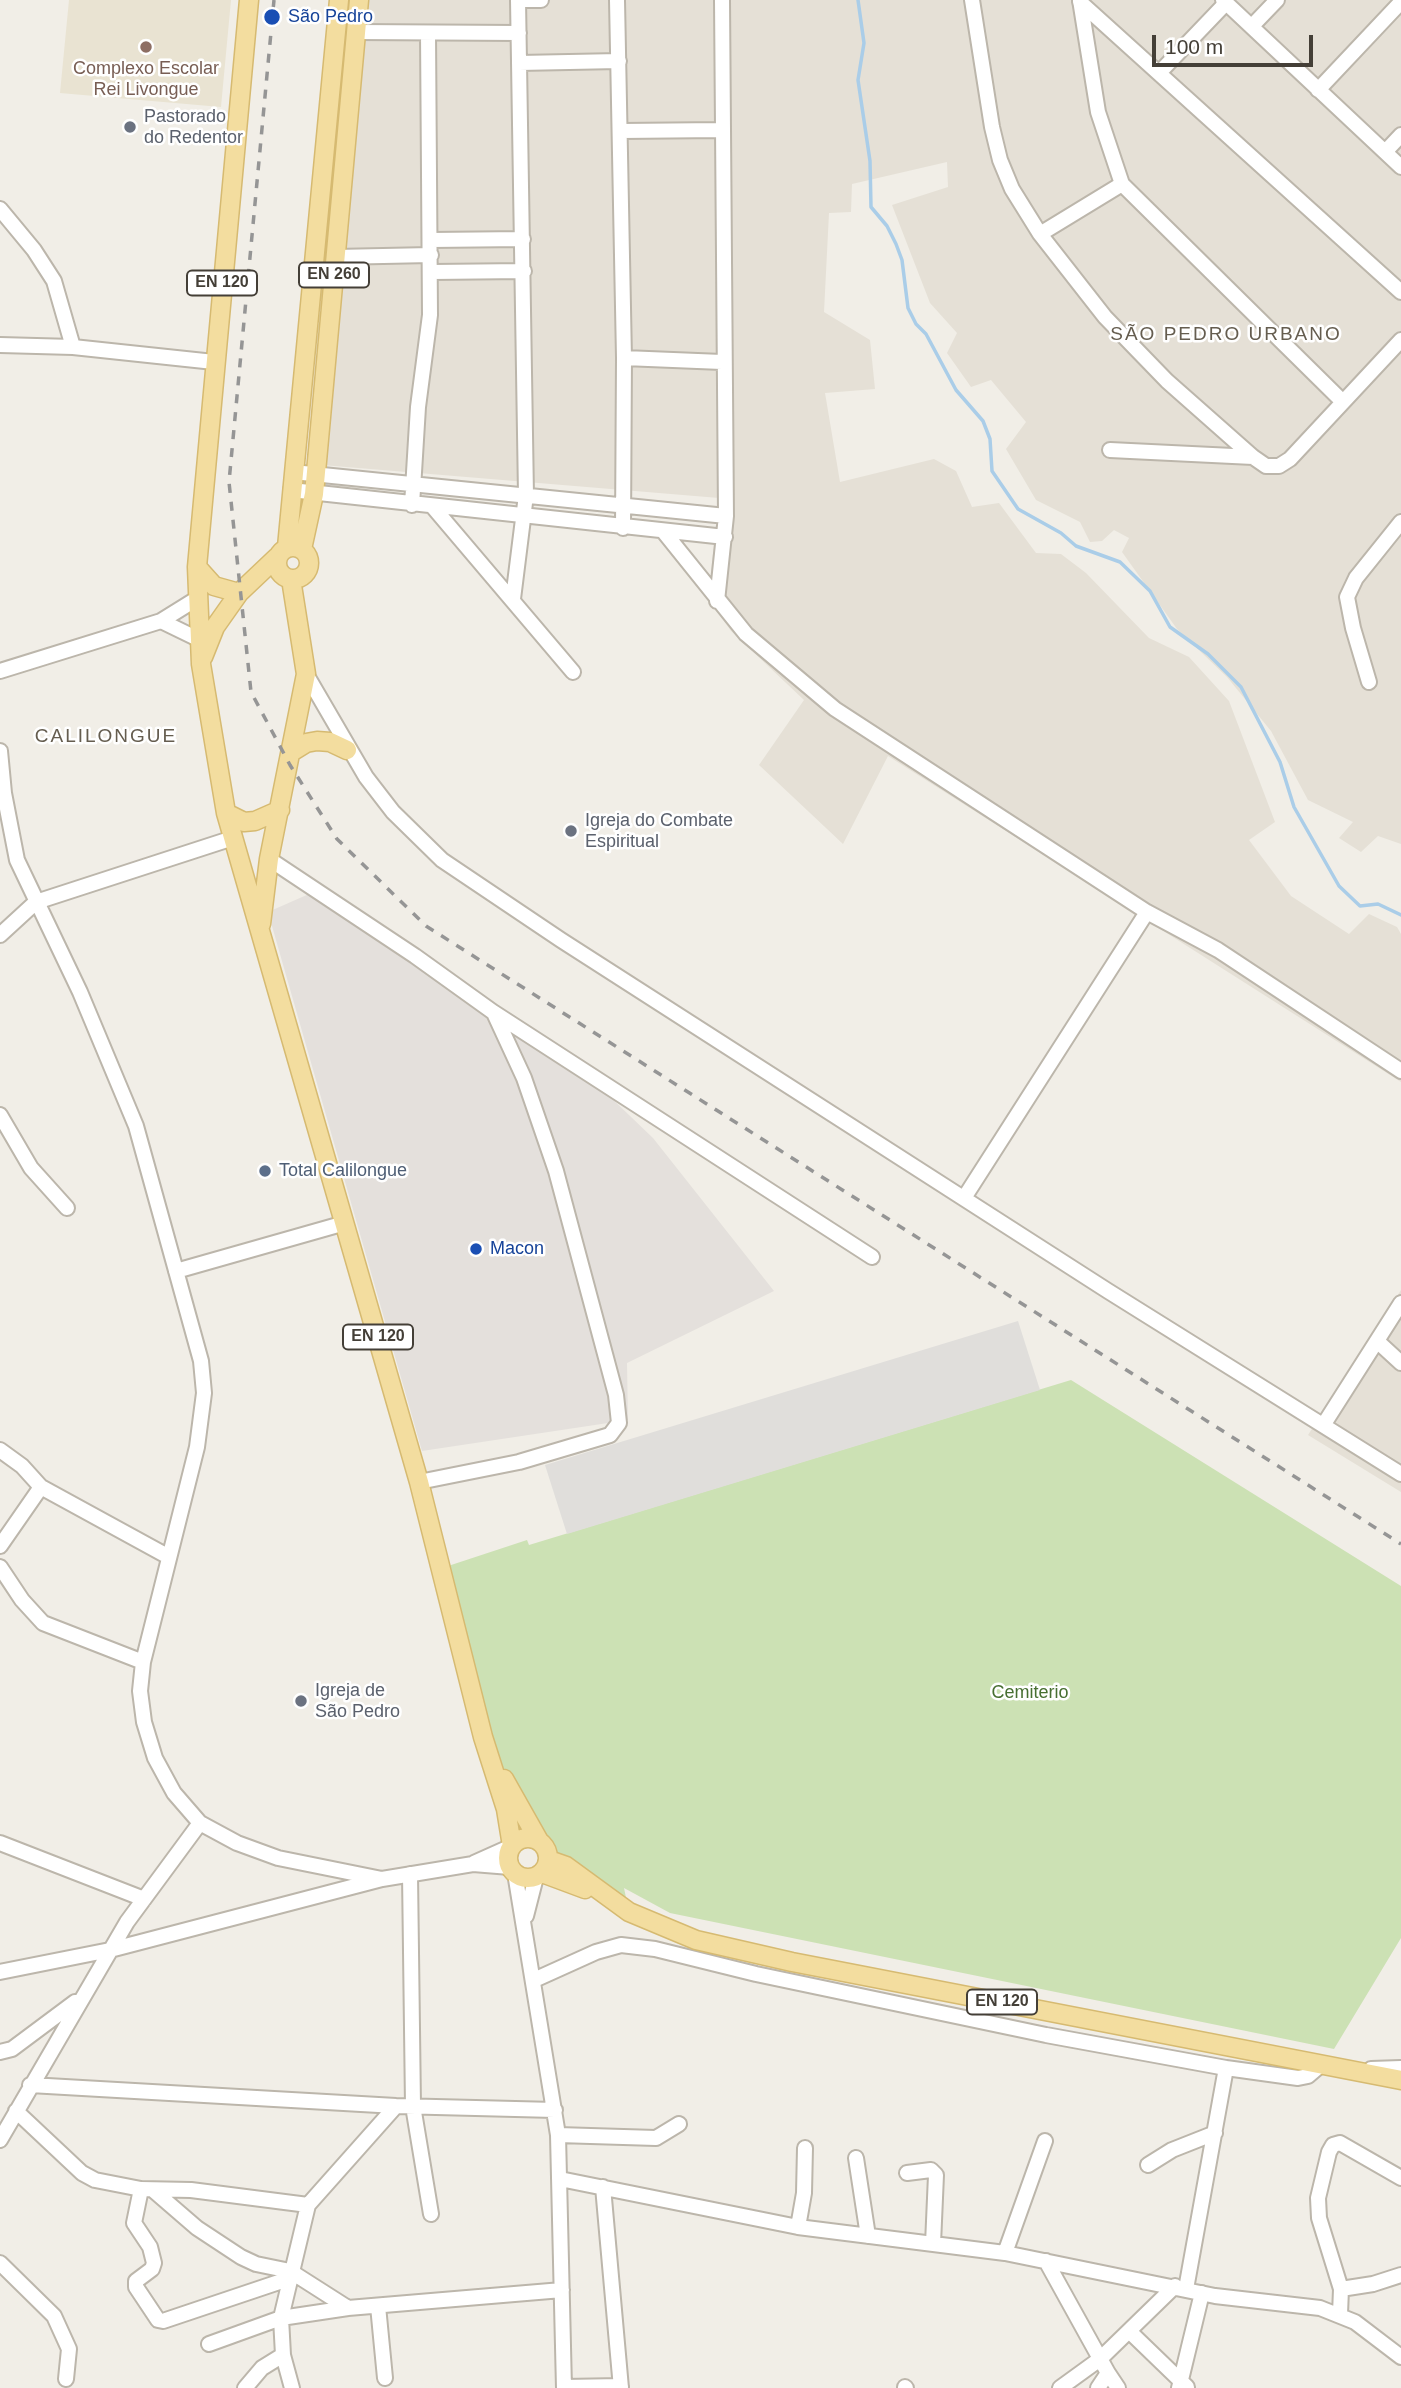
<!DOCTYPE html>
<meta charset="utf-8">
<style>
body{margin:0}
#map{position:relative;width:1401px;height:2388px;overflow:hidden;background:#f1eee7;font-family:Arial,sans-serif}
canvas{display:block}
.scale{position:absolute;left:1152px;top:35px;width:161px;height:32px;box-sizing:border-box;border:4px solid #443f37;border-top:0;padding-left:9px;font-size:21px;line-height:24px;white-space:nowrap;color:#443f37;-webkit-text-stroke:5px #fff;paint-order:stroke}
</style>
<div id="map">
<canvas width="1401" height="2388"></canvas>
<div class="scale">100 m</div>
</div>
<script>
const g = document.querySelector('canvas').getContext('2d');
g.lineJoin = 'round';
function fillPath(path, color) { g.fillStyle = color; g.fill(path, 'evenodd'); }
const shape = rows => new Path2D(rows.map(r => 'M' + r).join(''));
function strokePath(path, color, width, dash) { g.strokeStyle = color; g.lineWidth = width; g.lineCap = dash ? 'butt' : 'round'; g.setLineDash(dash || []); g.stroke(path); }
function label(font, color, halo, rows, align = 'center') {
  g.font = font + ' Arial,sans-serif'; g.lineWidth = 5; g.setLineDash([]); g.textBaseline = 'middle'; g.strokeStyle = halo; g.fillStyle = color; for (const [text, x, y, turn = 0] of rows) {
    g.save(); g.translate(x, y); g.rotate((+turn || 0) * Math.PI / 180); g.textAlign = isNaN(turn) ? turn : align; if (halo) g.strokeText(text, 0, 0); g.fillText(text, 0, 0); g.restore();
  }
}
fillPath(shape([
 [364,0,1401,0,1401,844,1378,836,1361,852,1339,838,1353,822,1308,800,1271,731,1227,677,1177,629,1122,552,1129,538,1114,530,1102,541,1090,542,1080,522,1036,500,1006,449,1026,422,991,380,971,387,947,353,957,333,930,303,892,205,948,187,947,162,852,184,851,212,829,213,824,312,870,340,875,389,825,393,840,482,934,459,956,471,972,507,999,503,1036,553,1061,554,1086,573,1149,638,1189,657,1229,701,1275,822,1249,840,1291,896,1349,934,1369,914,1397,927,1401,934,1401,1082,888,756,843,844,759,765,804,700,731,631,708,599,719,498,322,465],
 [1401,1290,1401,1492,1308,1435]
]), '#e5e0d6');
fillPath(shape([
 [309,894,605,1092,653,1138,774,1291,627,1363,628,1420,422,1451,268,912]
]), '#e4e0dc');
fillPath(shape([
 [69,0,231,0,221,107,60,93]
]), '#e9e3d2');
fillPath(shape([
 [1071,1380,1401,1586,1401,1938,1334,2049,670,1913,624,1888,629,1912,548,1852,487,1748,442,1568,527,1540,529,1545]
]), '#cce1b4');
fillPath(shape([
 [1018,1321,1040,1390,567,1534,545,1465]
]), '#e0dedb');
strokePath(shape([
 [858,0,864,43,858,80,870,161,871,207,887,226,896,244,902,260,908,308,916,324,926,334,956,390,983,421,990,439,992,471,1018,509,1061,533,1076,546,1120,562,1150,591,1170,627,1208,654,1241,687,1280,762,1294,807,1339,886,1360,906,1378,904,1401,915]
]), '#aacde8', 3.5);
const minor = shape([
 [518,0,541,0],
 [617,0,624,358,623,528],
 [972,0,992,127,1000,160,1012,189,1040,234,1105,317,1167,381,1253,457,1266,466,1279,466,1290,459,1401,340],
 [1080,0,1098,112,1122,184,1343,402],
 [1223,0,1401,167],
 [1080,2,1401,292],
 [1252,26,1277,0],
 [356,32,519,33],
 [519,63,619,61],
 [1159,73,1226,3],
 [1318,90,1401,2],
 [621,131,721,130],
 [1385,152,1401,135],
 [0,209,34,250,54,281,73,347,214,362],
 [1040,234,1122,184],
 [431,240,523,239],
 [335,257,431,255],
 [432,272,524,271],
 [0,345,73,347],
 [624,358,722,362],
 [1110,450,1253,457],
 [293,472,726,516],
 [291,490,725,537],
 [412,505,418,407,430,315,428,33],
 [433,507,573,672],
 [664,532,746,634,835,709,1147,912,1218,950,1401,1071],
 [513,599,526,495,518,0],
 [717,601,726,516,722,0],
 [161,621,198,639],
 [0,671,161,621,198,598],
 [306,674,366,777,393,812,442,860,561,940,1108,1291,1401,1474],
 [1369,682,1353,628,1347,597,1356,578,1401,522],
 [0,751,4,793,17,860,80,992,136,1126,201,1361,204,1393,197,1447,143,1662,140,1691,144,1722,155,1758,174,1793,200,1823,237,1843,278,1858,382,1879],
 [269,859,415,956,493,1012,872,1257],
 [0,935,36,902,233,838],
 [0,1115,31,1168,67,1208],
 [964,1198,1147,912],
 [176,1271,345,1223],
 [1377,1341,1401,1363],
 [1324,1424,1401,1303],
 [0,1450,22,1466,41,1487,169,1557],
 [419,1482,519,1462,610,1435,619,1423,616,1395,556,1171,524,1078,494,1013],
 [0,1546,41,1487],
 [0,1567,22,1600,43,1623,143,1662],
 [0,1843,144,1899],
 [474,1863,512,1846],
 [515,1873,558,2135,564,2388],
 [410,1874,413,2106,431,2214],
 [526,1916,536,1877],
 [0,1972,110,1950,382,1879,473,1864,510,1867],
 [534,1980,596,1952,621,1945,655,1949,756,1974,1046,2035,1226,2068],
 [0,2052,12,2049,75,2002],
 [1371,2069,1401,2068],
 [30,2085,396,2106,555,2110],
 [16,2111,82,2173,95,2180,141,2189,191,2190,308,2205],
 [558,2135,656,2138,679,2124],
 [0,2140,127,1922,200,1823],
 [856,2158,868,2236],
 [1148,2165,1172,2150,1215,2133],
 [907,2173,931,2170,936,2175,933,2244],
 [560,2179,798,2227,1005,2253,1215,2296,1320,2308,1355,2322,1401,2357],
 [603,2187,621,2388],
 [141,2189,134,2223,150,2247,154,2263,152,2269,136,2281,136,2287,158,2320,163,2321,288,2279],
 [153,2190,197,2228,241,2257,256,2264,290,2271,348,2308],
 [798,2227,804,2193,805,2148],
 [1005,2253,1045,2141],
 [1046,2261,1108,2373,1098,2388],
 [0,2263,54,2316,69,2349,66,2379],
 [1186,2289,1226,2068,1298,2078,1308,2076,1322,2064],
 [1341,2289,1319,2218,1318,2198,1329,2152,1333,2145,1340,2143,1401,2178],
 [378,2306,385,2378],
 [1340,2314,1341,2289,1373,2284,1401,2275],
 [1129,2331,1187,2387],
 [209,2344,281,2318,348,2308,562,2290],
 [1108,2373,1118,2388],
 [564,2387,621,2386],
 [905,2387,906,2388],
 [245,2388,262,2368,283,2355],
 [292,2388,283,2355,281,2318,308,2205,396,2106],
 [1060,2388,1100,2359,1175,2286],
 [1179,2388,1202,2293]
]);
const major = shape([
 [249,0,197,567,201,664,226,813,419,1482,483,1737,506,1809,512,1846],
 '277 563a16 16 0 1 1 32 0a16 16 0 1 1-32 0Z',
 [287,547,339,0],
 [302,549,314,494,359,0],
 [197,567,214,586,239,593],
 [203,657,215,627,239,593,277,557],
 [293,751,306,743,317,741,330,742,347,750],
 [226,813,244,822,255,821,280,810],
 [261,924,269,859,306,674,291,579],
 [504,1779,539,1841],
 '508 1858a20 20 0 1 1 40 0a20 20 0 1 1-40 0Z',
 [549,1860,566,1866,629,1912,696,1940,792,1962,1401,2080],
 [542,1873,585,1889]
]);
strokePath(minor, '#bcb6ab', 18);
strokePath(major, '#d6ba71', 21);
strokePath(minor, '#fff', 14);
strokePath(major, '#f3dd9f', 18);
strokePath(shape([
 [274,0,229,482,251,692,290,765,337,839,426,926,1401,1544]
]), '#959595', 3.5, [9, 9]);
for (const [x, y, r, color] of [
 [272,17,9,"#1a4fb4"],
 [146,47,7,"#8d6e63"],
 [130,127,7,"#6b7280"],
 [571,831,7,"#6b7280"],
 [265,1171,7,"#5c6f8a"],
 [476,1249,7,"#1a4fb4"],
 [301,1701,7,"#6b7280"]
]) { const dot = new Path2D(); dot.arc(x, y, r, 0, 2 * Math.PI); g.fillStyle = color; g.fill(dot); strokePath(dot, '#fff', 2.5); }
for (const [x, y, w] of [
 [334,275,70],
 [222,283,70],
 [378,1337,70],
 [1002,2002,70]
]) { const box = new Path2D(); box.roundRect(x - w / 2, y - 12.5, w, 25, 5); g.fillStyle = '#fff'; g.fill(box); strokePath(box, '#443f37', 2); }
label('bold 16px', '#443f37', null, [
 ["EN 260",334,275],
 ["EN 120",222,283],
 ["EN 120",378,1337],
 ["EN 120",1002,2002]
]);
label('18px', '#164399', '#fff', [
 ["São Pedro",288,17],
 ["Macon",490,1249]
], 'left');
label('18px', '#785e54', '#fff', [
 ["Complexo Escolar",146,69],
 ["Rei Livongue",146,90]
]);
label('18px', '#5b616d', '#fff', [
 ["Pastorado",144,117],
 ["do Redentor",144,138],
 ["Igreja do Combate",585,821],
 ["Espiritual",585,842],
 ["Igreja de",315,1691],
 ["São Pedro",315,1712]
], 'left');
label('18px', '#4e5e75', '#fff', [
 ["Total Calilongue",279,1171]
], 'left');
label('18px', '#476f31', '#fff', [
 ["Cemiterio",1030,1693]
]);
g.letterSpacing = '2px';
label('19px', '#655d4f', '#fff', [
 ["SÃO PEDRO URBANO",1226,335],
 ["CALILONGUE",106,737]
]);
g.letterSpacing = '0px';
</script>
